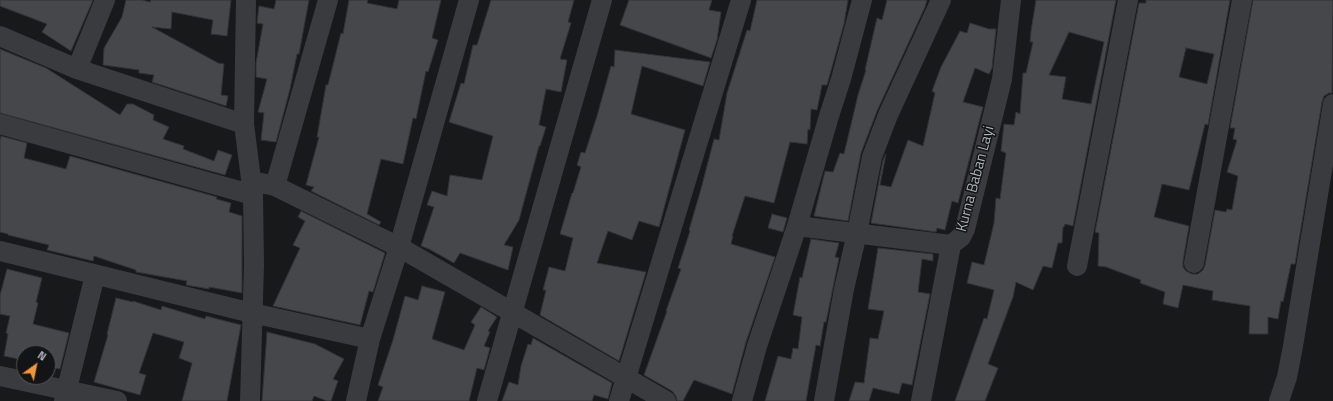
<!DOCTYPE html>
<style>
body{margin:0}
#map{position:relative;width:1333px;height:401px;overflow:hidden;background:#18191a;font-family:"Titillium Web",sans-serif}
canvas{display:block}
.north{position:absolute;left:16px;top:345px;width:40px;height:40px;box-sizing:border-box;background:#131415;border:1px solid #505357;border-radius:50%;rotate:33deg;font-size:11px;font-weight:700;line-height:16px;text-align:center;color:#abb2ba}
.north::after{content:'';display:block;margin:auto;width:14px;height:18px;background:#f39638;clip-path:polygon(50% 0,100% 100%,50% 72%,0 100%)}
</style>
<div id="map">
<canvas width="1333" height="401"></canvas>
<div class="north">N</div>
</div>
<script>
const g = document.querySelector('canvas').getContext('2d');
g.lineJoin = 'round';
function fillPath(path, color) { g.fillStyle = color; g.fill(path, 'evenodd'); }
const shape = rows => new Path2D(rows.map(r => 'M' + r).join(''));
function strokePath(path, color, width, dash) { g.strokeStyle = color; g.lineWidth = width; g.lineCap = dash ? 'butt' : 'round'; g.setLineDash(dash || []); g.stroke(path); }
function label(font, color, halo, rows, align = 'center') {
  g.font = font + ' "Titillium Web",sans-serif'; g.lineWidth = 3; g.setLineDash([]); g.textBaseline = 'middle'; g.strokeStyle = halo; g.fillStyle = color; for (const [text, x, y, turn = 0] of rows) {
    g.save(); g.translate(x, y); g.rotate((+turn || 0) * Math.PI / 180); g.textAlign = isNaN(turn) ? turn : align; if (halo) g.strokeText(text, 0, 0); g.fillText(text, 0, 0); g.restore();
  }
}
const building = shape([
 [0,0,93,0,71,51,42,32,47,24,0,6,0,0],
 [126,0,142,0,150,2,151,0,231,0,227,36,211,34,213,20,172,12,171,29,152,27,218,63,224,64,221,95,228,96,226,106,152,82,154,75,139,73,139,70,103,65,104,48,122,17,126,0],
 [276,0,309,0,299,54,297,54,290,89,276,142,261,140,264,113,258,112,267,79,256,77,256,63,263,24,257,23,259,6,274,9,276,0],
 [349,0,368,0,367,3,397,9,399,0,441,0,432,38,438,40,428,72,426,71,416,119,413,118,403,164,381,159,367,214,381,222,379,225,311,191,314,187,306,185,319,137,317,137,326,85,328,85,341,33,343,34,349,0],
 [491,0,574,0,568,22,571,23,560,59,567,60,561,92,546,89,539,125,546,127,540,146,539,146,519,220,504,245,513,247,508,270,460,253,454,263,429,249,421,246,434,207,427,205,432,191,447,196,450,175,482,180,493,136,449,122,461,83,464,84,473,45,477,45,491,0],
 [629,0,712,0,709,10,721,12,717,40,711,58,620,25,629,0],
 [757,0,848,0,844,24,827,85,822,85,817,110,811,109,810,130,808,129,807,144,790,142,774,203,745,196,732,236,733,236,731,244,775,257,746,342,732,394,694,380,683,401,677,401,676,396,672,391,644,375,667,311,666,311,681,269,678,268,690,231,689,230,701,189,714,139,719,140,727,93,747,30,750,31,757,0],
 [887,0,927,0,925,7,877,111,861,153,848,221,814,216,825,171,833,172,840,153,844,154,858,95,866,70,865,70,877,18,882,20,887,0],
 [1036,0,1116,0,1073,226,1065,224,1064,227,1063,227,1062,243,1058,243,1052,268,1043,266,1033,290,1016,282,1013,297,988,364,998,368,985,401,955,401,984,318,987,319,994,290,967,283,972,262,984,265,994,223,996,198,1000,199,1006,153,1001,151,1004,124,1014,125,1016,112,1020,114,1023,73,1026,73,1033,42,1030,42,1031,31,1036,0],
 [1069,32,1104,42,1091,104,1062,99,1066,77,1049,75,1069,32],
 [1146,0,1230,0,1208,125,1205,124,1189,190,1162,184,1154,217,1189,226,1183,261,1183,267,1186,271,1192,274,1198,274,1203,270,1205,265,1215,210,1226,212,1227,209,1232,210,1238,176,1227,172,1237,140,1233,139,1235,128,1230,128,1253,0,1333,0,1332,93,1329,93,1324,96,1322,102,1295,264,1291,264,1283,302,1281,301,1278,319,1268,317,1268,334,1249,334,1250,306,1212,300,1213,291,1183,285,1178,308,1163,304,1165,292,1140,283,1141,280,1106,267,1098,266,1099,233,1095,232,1139,3,1146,3,1146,0],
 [1186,48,1214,54,1207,84,1179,77,1186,48],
 [970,23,989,29,996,29,992,68,989,74,975,68,963,102,983,107,958,203,952,201,945,230,937,228,936,232,871,223,883,160,886,154,880,185,891,187,908,140,923,146,935,93,932,91,941,67,960,31,967,33,970,23],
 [0,49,46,68,120,115,127,104,133,104,154,115,153,120,169,127,163,139,184,146,183,149,214,161,218,150,232,155,225,175,0,113,0,49],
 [615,50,710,62,703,86,642,66,631,114,685,130,659,227,639,221,632,240,608,231,597,263,646,272,619,361,540,315,546,290,543,290,549,267,565,271,573,238,560,234,572,193,573,193,581,167,577,165,581,152,585,153,597,116,611,66,614,67,615,50],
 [1,136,27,143,24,158,66,169,70,156,217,197,216,199,231,203,229,212,242,216,242,293,209,287,209,289,186,285,187,281,136,272,136,270,94,256,93,261,47,250,49,245,8,235,8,234,0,232,0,140,1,136],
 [301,211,385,253,373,292,369,291,360,325,273,306,300,248,293,245,305,221,298,217,301,211],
 [772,214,787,218,783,232,768,228,772,214],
 [811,239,839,243,835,257,839,258,826,322,824,322,820,346,816,345,806,401,765,401,778,356,791,359,793,348,798,349,802,317,793,315,800,277,802,278,811,239],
 [878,248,933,254,933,261,922,259,918,292,930,294,912,385,902,383,899,394,873,388,869,401,849,401,855,382,864,383,870,338,878,339,884,311,868,309,878,248],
 [7,269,42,278,36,302,38,303,33,324,69,333,60,369,48,367,48,353,24,353,24,360,4,356,8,334,6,333,10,316,0,314,0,295,7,269],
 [422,286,445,292,432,339,464,350,475,325,471,322,481,307,497,317,488,331,490,332,484,346,490,348,484,370,477,368,469,401,378,401,383,387,378,385,393,340,405,296,418,300,422,286],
 [116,298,133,302,133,301,161,310,162,306,205,319,206,316,241,325,227,401,182,401,192,363,179,358,184,342,153,333,139,373,146,375,140,395,94,382,108,335,107,334,116,298],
 [267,332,315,344,344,359,333,379,338,381,331,401,327,401,314,396,312,401,262,401,267,332],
 [533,338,612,383,608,399,594,395,592,401,502,401,509,382,518,385,521,366,528,344,531,345,533,338]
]);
fillPath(building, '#45474a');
strokePath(building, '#323336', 1);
strokePath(shape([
 [246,0,244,124,253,195,254,265,250,401],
 [0,36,77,69,244,124],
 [77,69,105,0],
 [0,124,253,195],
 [252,181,275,186,399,247,666,401],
 [275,186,328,0],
 [797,226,951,245],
 [0,251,252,313,370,339],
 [1194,263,1242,0],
 [1077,266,1128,0],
 [0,376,117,401],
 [64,401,95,275],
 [356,401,370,339,399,247,469,0],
 [487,401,602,0],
 [619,401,741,0],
 [742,401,757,346,797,226,829,116,841,79,862,0],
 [824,401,844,289,857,233,872,157,888,115,941,0],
 [921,401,951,245,961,237,965,229,1002,79,1011,0],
 [1279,401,1287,377,1293,346,1333,104]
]), '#393b3f', 20);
label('15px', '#abb2ba', '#131415', [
 ["Kurna Baban Layi",976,179,-75]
]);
</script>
